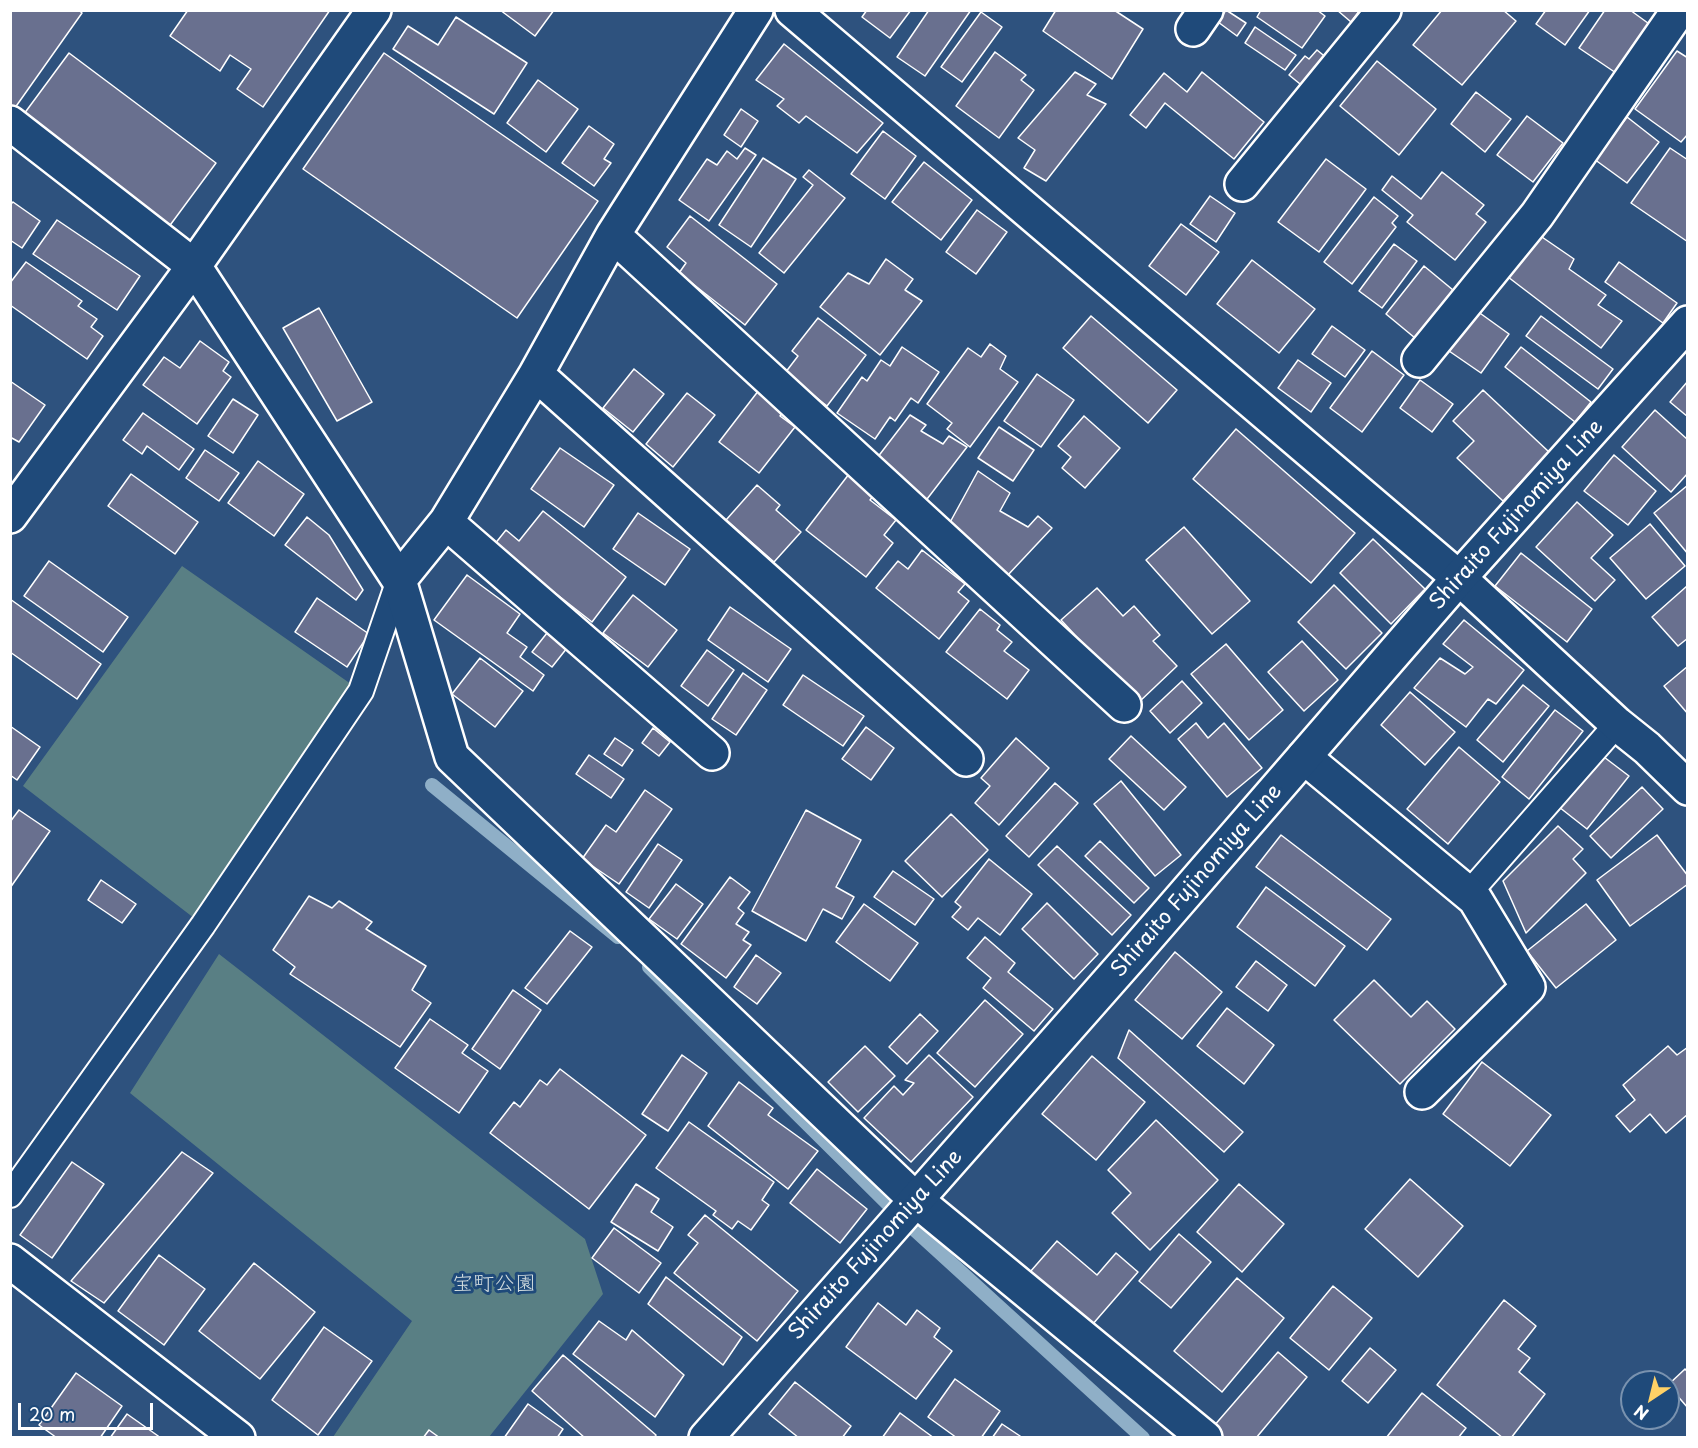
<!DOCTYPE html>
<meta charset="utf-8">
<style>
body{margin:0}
#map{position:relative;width:1698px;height:1448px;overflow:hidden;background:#2e527e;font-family:"Playpen Sans",sans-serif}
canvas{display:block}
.frame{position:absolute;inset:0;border:12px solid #fff;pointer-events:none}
.north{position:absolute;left:1620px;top:1370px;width:60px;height:60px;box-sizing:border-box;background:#1f4a7a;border:2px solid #7992af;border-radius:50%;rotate:215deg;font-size:16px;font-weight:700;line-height:24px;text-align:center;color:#fff}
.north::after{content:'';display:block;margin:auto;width:21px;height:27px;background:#ffd166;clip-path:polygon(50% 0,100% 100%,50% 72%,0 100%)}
.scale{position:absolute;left:18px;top:1403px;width:135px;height:27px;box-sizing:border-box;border:3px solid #fff;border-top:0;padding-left:8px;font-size:18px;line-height:21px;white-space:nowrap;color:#fff;-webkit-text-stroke:4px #1f4a7a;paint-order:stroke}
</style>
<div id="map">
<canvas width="1698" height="1448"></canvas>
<div class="frame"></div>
<div class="north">N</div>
<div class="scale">20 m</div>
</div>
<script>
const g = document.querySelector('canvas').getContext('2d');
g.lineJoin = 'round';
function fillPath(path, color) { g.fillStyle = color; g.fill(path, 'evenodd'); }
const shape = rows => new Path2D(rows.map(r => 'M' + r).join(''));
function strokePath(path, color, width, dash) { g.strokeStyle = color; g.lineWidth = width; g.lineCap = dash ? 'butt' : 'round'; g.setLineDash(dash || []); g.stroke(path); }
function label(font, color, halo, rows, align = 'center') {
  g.font = font + ' "Playpen Sans","Klee One",sans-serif'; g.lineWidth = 6; g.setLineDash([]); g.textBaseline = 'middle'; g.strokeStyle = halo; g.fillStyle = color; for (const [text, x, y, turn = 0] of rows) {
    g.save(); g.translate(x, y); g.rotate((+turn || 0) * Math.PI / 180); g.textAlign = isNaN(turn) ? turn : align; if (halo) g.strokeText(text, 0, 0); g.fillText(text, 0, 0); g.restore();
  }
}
fillPath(shape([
 [182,566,361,691,203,925,23,786],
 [219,954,585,1239,603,1294,489,1437,333,1437,412,1321,130,1093]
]), '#597f84');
strokePath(shape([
 [432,785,618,937],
 [649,967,905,1221,1143,1438]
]), '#8fafc7', 14);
const building = shape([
 [10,10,79,10,82,13,12,112,10,111,10,10],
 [188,10,330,10,263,107,237,89,251,69,230,55,220,71,170,36,188,10],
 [500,10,554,10,535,36,500,10],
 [867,10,911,10,890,38,862,17,867,10],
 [929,10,971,10,925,76,897,57,929,10],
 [1056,10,1114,10,1143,29,1112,79,1043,31,1056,10],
 [1226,10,1246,23,1237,36,1218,22,1226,10],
 [1261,10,1317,10,1325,16,1302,48,1257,17,1261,10],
 [1337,10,1360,10,1351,22,1337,10],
 [1442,10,1503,10,1516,21,1462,85,1413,45,1442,10],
 [1546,10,1590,10,1565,45,1536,24,1546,10],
 [1605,10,1630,10,1652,26,1619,75,1579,48,1605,10],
 [981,12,1002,27,962,82,941,67,981,12],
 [456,17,527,63,494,114,393,49,408,26,438,45,456,17],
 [1255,27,1296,55,1285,70,1245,43,1255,27],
 [784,44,883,123,857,153,806,116,799,123,777,106,784,99,756,80,784,44],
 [1317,50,1328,59,1305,88,1289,75,1305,56,1309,59,1317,50],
 [1677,51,1688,58,1688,134,1681,142,1635,109,1677,51],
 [995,52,1026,75,1021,80,1034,90,999,138,956,106,995,52],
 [69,53,216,163,168,228,21,118,69,53],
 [384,53,598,201,517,318,303,169,384,53],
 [1377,61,1436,109,1399,155,1340,106,1377,61],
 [1075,72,1096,84,1087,95,1106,104,1046,181,1024,168,1035,150,1018,138,1075,72],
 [1202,72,1264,122,1234,159,1165,103,1146,128,1130,115,1164,73,1187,92,1202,72],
 [538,80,578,109,546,152,507,123,538,80],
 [1476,92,1511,119,1485,152,1451,124,1476,92],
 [741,109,758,121,741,147,724,135,741,109],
 [1527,116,1563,143,1533,182,1497,155,1527,116],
 [1627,117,1659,142,1627,183,1594,159,1627,117],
 [589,126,614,144,604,159,611,163,594,186,562,163,589,126],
 [883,131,916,156,885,199,851,174,883,131],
 [745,148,756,155,709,221,679,200,707,159,717,165,727,151,737,159,745,148],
 [1670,148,1688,160,1688,242,1631,203,1670,148],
 [763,158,796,179,751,247,719,225,763,158],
 [1326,159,1366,189,1319,252,1278,222,1326,159],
 [924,162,972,200,941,240,892,202,924,162],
 [809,170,845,198,784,273,759,253,813,185,803,177,809,170],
 [1442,172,1484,205,1476,214,1486,222,1455,260,1407,222,1413,215,1382,190,1392,176,1421,199,1442,172],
 [1210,196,1235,213,1216,242,1190,224,1210,196],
 [1374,197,1398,216,1392,223,1396,227,1352,284,1324,262,1374,197],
 [13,202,40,221,22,248,10,240,10,205,13,202],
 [977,210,1007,232,976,274,946,252,977,210],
 [690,216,777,284,745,325,679,273,686,263,667,247,690,216],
 [57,220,140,276,117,310,33,254,57,220],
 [1181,224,1219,252,1186,295,1149,266,1181,224],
 [1539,235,1574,259,1569,269,1606,295,1598,305,1622,321,1601,348,1508,277,1539,235],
 [1394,244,1417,261,1382,308,1359,291,1394,244],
 [886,259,913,279,905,290,922,301,880,355,820,307,848,273,869,284,886,259],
 [1252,260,1315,309,1279,353,1217,304,1252,260],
 [26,262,82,301,78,306,97,319,91,327,103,336,87,359,10,305,10,283,26,262],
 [1619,262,1677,303,1663,323,1605,282,1619,262],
 [1424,266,1453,290,1415,338,1386,314,1424,266],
 [319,308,372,402,337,421,283,328,319,308],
 [1477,311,1509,334,1481,373,1449,351,1477,311],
 [1091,316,1177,390,1148,423,1063,348,1091,316],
 [1541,316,1613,369,1598,389,1526,336,1541,316],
 [818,318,866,355,827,406,785,373,798,356,792,351,818,318],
 [1332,326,1365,350,1345,377,1312,354,1332,326],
 [200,341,229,362,223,371,231,377,197,424,143,385,164,357,180,368,200,341],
 [990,344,1006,356,1000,369,1018,382,970,447,947,429,952,423,927,404,968,348,981,357,990,344],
 [902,347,939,372,918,403,911,398,895,421,890,417,875,439,837,413,862,377,867,381,881,360,890,366,902,347],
 [1521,347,1591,402,1575,422,1505,367,1521,347],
 [1372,351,1404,375,1362,432,1330,408,1372,351],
 [1298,360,1331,383,1311,412,1278,388,1298,360],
 [634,369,664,394,633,432,603,408,634,369],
 [1037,374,1074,400,1041,447,1004,421,1037,374],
 [1420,380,1453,404,1432,432,1400,408,1420,380],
 [10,381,45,405,19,442,10,437,10,381],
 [1688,381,1688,417,1670,402,1688,381],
 [759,390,784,410,780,416,795,427,759,473,719,442,759,390],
 [1483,390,1549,452,1503,501,1457,458,1474,441,1453,421,1483,390],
 [687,393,715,415,673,467,646,444,687,393],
 [233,399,258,415,233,453,208,436,233,399],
 [1655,410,1688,440,1688,473,1671,492,1622,447,1655,410],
 [143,413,194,449,179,470,147,446,142,454,123,440,143,413],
 [910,415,926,425,921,431,943,444,949,436,967,447,924,503,877,458,910,415],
 [1084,416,1120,448,1085,488,1062,468,1071,457,1058,446,1084,416],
 [999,427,1034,450,1013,481,978,458,999,427],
 [1236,429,1355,533,1311,583,1193,479,1236,429],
 [560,448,614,485,584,527,531,489,560,448],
 [205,450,239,473,219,501,186,478,205,450],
 [1614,455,1656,491,1628,525,1584,491,1614,455],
 [258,461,304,494,274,536,228,503,258,461],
 [978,471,1010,493,1000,511,1028,527,1038,516,1052,528,1007,576,948,526,978,471],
 [131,474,198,522,175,554,108,506,131,474],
 [849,474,874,495,870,500,896,520,884,535,893,543,866,577,806,530,849,474],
 [757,485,780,505,776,510,801,532,774,562,726,520,757,485],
 [1688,485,1688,554,1654,513,1688,485],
 [1577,502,1613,535,1591,558,1615,580,1595,601,1536,547,1577,502],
 [543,511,626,577,592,622,494,545,506,530,519,541,543,511],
 [638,513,690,549,665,585,613,549,638,513],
 [307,517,329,535,363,590,356,600,285,545,307,517],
 [1650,524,1685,566,1646,599,1610,558,1650,524],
 [1184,527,1250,601,1212,634,1146,560,1184,527],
 [1373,539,1425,589,1391,624,1340,573,1373,539],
 [922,550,965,584,958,592,969,601,939,639,876,588,898,561,908,569,922,550],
 [1521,553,1592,609,1567,642,1495,586,1521,553],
 [49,561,128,617,103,652,24,596,49,561],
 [467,575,520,614,507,633,527,647,520,657,544,675,533,691,434,620,467,575],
 [1334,585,1382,633,1346,669,1298,622,1334,585],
 [1687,586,1688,638,1678,646,1652,617,1687,586],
 [1097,588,1123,616,1134,606,1160,635,1153,641,1177,666,1138,703,1061,620,1097,588],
 [633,595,677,630,648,667,603,633,633,595],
 [317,598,369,634,347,667,295,632,317,598],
 [10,599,101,664,77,699,10,652,10,599],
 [730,607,791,649,768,682,708,640,730,607],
 [980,609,1000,625,997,630,1012,642,1004,651,1029,670,1007,699,946,652,980,609],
 [1464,620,1524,670,1496,704,1488,699,1466,727,1414,688,1440,658,1465,674,1473,667,1443,644,1464,620],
 [547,633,567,648,552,667,532,652,547,633],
 [1302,641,1338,680,1304,711,1268,672,1302,641],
 [1226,644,1283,710,1249,740,1191,674,1226,644],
 [707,650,734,670,708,706,681,686,707,650],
 [480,658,523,691,495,727,452,694,480,658],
 [1688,666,1688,714,1664,686,1688,666],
 [743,673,767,690,736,735,712,719,743,673],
 [803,675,864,716,843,746,783,705,803,675],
 [1182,681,1202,703,1170,733,1150,711,1182,681],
 [1523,685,1549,706,1503,762,1477,740,1523,685],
 [1410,692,1455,732,1425,765,1381,725,1410,692],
 [1555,710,1583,731,1529,799,1502,777,1555,710],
 [1196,723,1208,738,1224,723,1262,768,1227,797,1178,739,1196,723],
 [10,726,40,747,17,780,10,775,10,726],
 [866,727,894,748,871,780,842,759,866,727],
 [653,728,670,742,659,756,642,743,653,728],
 [1131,736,1186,787,1164,810,1109,759,1131,736],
 [615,738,633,750,622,766,604,754,615,738],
 [1016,738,1049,768,999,825,975,803,990,786,981,778,1016,738],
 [1459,747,1500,782,1448,844,1407,809,1459,747],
 [1600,754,1629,776,1587,829,1559,807,1600,754],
 [589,755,624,779,611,798,576,774,589,755],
 [1121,781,1181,855,1155,876,1094,804,1121,781],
 [1055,783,1078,803,1029,857,1006,836,1055,783],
 [1642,787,1663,809,1611,858,1590,836,1642,787],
 [645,790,672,809,619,884,582,859,606,825,616,832,645,790],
 [19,810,50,831,10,888,10,822,19,810],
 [806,810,861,840,836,887,854,897,842,919,823,909,806,941,752,911,806,810],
 [951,814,988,850,942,897,905,861,951,814],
 [1558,826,1583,849,1573,859,1586,873,1526,933,1503,881,1558,826],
 [1281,835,1391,919,1367,950,1256,867,1281,835],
 [1657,835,1688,876,1688,884,1630,926,1597,880,1657,835],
 [1100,841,1149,888,1134,903,1085,856,1100,841],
 [658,844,682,860,649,908,626,892,658,844],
 [1057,846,1131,915,1112,935,1038,865,1057,846],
 [989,859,1032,894,1000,935,978,918,968,930,952,917,961,907,955,902,989,859],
 [893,871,934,899,915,925,874,897,893,871],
 [730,877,750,892,738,908,744,913,736,924,749,932,743,940,751,945,726,978,681,944,730,877],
 [101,880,136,904,122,923,88,900,101,880],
 [676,884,703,904,677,939,649,919,676,884],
 [1266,887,1345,946,1315,986,1237,927,1266,887],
 [309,896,332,908,339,901,372,922,366,929,426,966,412,990,431,1003,400,1047,290,974,295,967,273,950,309,896],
 [1047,903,1098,954,1074,979,1022,929,1047,903],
 [864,904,918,943,890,981,836,942,864,904],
 [1586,904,1616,940,1556,988,1527,951,1586,904],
 [570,931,592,947,547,1004,525,988,570,931],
 [985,937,1015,963,1008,972,1053,1009,1034,1031,983,988,991,978,967,958,985,937],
 [1175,952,1222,992,1182,1039,1135,1000,1175,952],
 [756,955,781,973,757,1004,734,987,756,955],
 [1256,961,1287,985,1268,1011,1236,987,1256,961],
 [1374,980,1411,1017,1427,1001,1455,1029,1400,1084,1334,1020,1374,980],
 [513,990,541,1010,500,1069,472,1049,513,990],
 [985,1000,1023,1034,975,1087,937,1053,985,1000],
 [1227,1008,1274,1045,1244,1084,1197,1046,1227,1008],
 [920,1014,938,1031,907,1064,889,1047,920,1014],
 [430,1019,468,1045,462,1053,488,1071,459,1113,395,1068,430,1019],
 [1129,1030,1243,1132,1224,1152,1118,1058,1129,1030],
 [865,1046,895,1076,858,1112,828,1082,865,1046],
 [1668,1046,1677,1055,1688,1047,1688,1114,1666,1133,1650,1114,1630,1132,1616,1116,1635,1100,1623,1085,1668,1046],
 [682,1055,707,1073,668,1131,642,1114,682,1055],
 [929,1055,973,1097,911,1162,864,1118,894,1086,903,1095,914,1083,905,1080,929,1055],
 [1092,1056,1145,1102,1096,1160,1042,1114,1092,1056],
 [1482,1062,1551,1115,1510,1166,1443,1114,1482,1062],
 [560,1069,646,1135,589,1209,490,1133,514,1102,520,1107,540,1080,547,1085,560,1069],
 [739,1082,773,1108,768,1115,818,1151,788,1189,708,1126,739,1082],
 [1156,1120,1218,1180,1150,1250,1112,1213,1131,1193,1108,1170,1156,1120],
 [689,1122,774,1182,762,1200,769,1205,751,1230,738,1221,732,1229,713,1215,716,1211,656,1168,689,1122],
 [182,1152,213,1173,104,1303,71,1281,182,1152],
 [72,1162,104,1184,52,1258,20,1235,72,1162],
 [817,1169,867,1209,840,1243,790,1203,817,1169],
 [1410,1179,1463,1226,1418,1277,1365,1229,1410,1179],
 [636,1184,659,1199,651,1212,673,1227,658,1251,611,1222,636,1184],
 [1239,1184,1284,1224,1242,1272,1197,1232,1239,1184],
 [705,1215,798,1291,757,1341,674,1273,698,1243,688,1235,705,1215],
 [614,1228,661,1263,639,1293,592,1258,614,1228],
 [1179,1234,1211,1262,1171,1308,1139,1281,1179,1234],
 [1057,1241,1097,1275,1116,1253,1138,1272,1092,1325,1030,1272,1057,1241],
 [159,1255,205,1289,164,1345,118,1311,159,1255],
 [254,1263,315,1312,260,1379,199,1331,254,1263],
 [666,1277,742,1337,723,1365,648,1304,666,1277],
 [1237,1278,1284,1318,1222,1392,1174,1351,1237,1278],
 [1333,1286,1372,1318,1329,1370,1290,1338,1333,1286],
 [1504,1300,1536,1326,1518,1349,1530,1358,1519,1372,1545,1394,1511,1438,1503,1438,1437,1385,1504,1300],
 [878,1303,906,1325,917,1310,940,1328,934,1337,952,1351,916,1399,846,1347,878,1303],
 [599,1321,626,1340,632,1330,684,1375,655,1417,573,1354,599,1321],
 [324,1327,372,1361,318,1435,272,1400,324,1327],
 [1370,1348,1396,1370,1368,1403,1342,1381,1370,1348],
 [1278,1352,1307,1377,1256,1438,1224,1438,1213,1427,1278,1352],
 [563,1355,656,1435,654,1438,585,1438,532,1391,563,1355],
 [1685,1369,1688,1372,1688,1408,1668,1385,1685,1369],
 [76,1373,122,1406,100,1438,57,1438,39,1425,76,1373],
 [955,1379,1000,1411,981,1438,957,1438,928,1417,955,1379],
 [795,1382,851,1426,842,1438,799,1438,769,1414,795,1382],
 [1422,1393,1466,1428,1458,1438,1386,1438,1422,1393],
 [528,1404,563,1429,557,1438,504,1438,528,1404],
 [900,1413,934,1438,882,1438,900,1413],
 [127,1414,161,1438,110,1438,127,1414],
 [1002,1424,1023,1438,992,1438,1002,1424],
 [429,1430,440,1438,423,1438,429,1430]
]);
fillPath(building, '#69708f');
strokePath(building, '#fff', 1.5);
const service = shape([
 [1469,893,1617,724],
 [10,1195,203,925,361,691,399,580]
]);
const minor = shape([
 [1193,29,1206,10],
 [10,123,194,266,399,580,452,757,916,1200,1205,1438],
 [1242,184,1384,10],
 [613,235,1124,705],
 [1419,360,1537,215,1679,10],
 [536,374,966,759],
 [10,516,194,266,374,10],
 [446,522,712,753],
 [399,580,446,522,536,374,613,235,756,10],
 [1304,757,1475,899,1528,987,1422,1092],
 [10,1261,238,1438]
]);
const tertiary = shape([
 [792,10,1459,578,1617,724,1647,748,1688,788]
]);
const secondary = shape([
 [706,1438,1133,954,1459,578,1688,323]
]);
strokePath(service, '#fff', 28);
strokePath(minor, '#fff', 38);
strokePath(tertiary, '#fff', 38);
strokePath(secondary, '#fff', 38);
strokePath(service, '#1f4a7a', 24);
strokePath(minor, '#1f4a7a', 33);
strokePath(tertiary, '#1f4a7a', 33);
strokePath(secondary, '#1f4a7a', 33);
label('21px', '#fff', '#1f4a7a', [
 ["Shiraito Fujinomiya Line",1517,515,-48],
 ["Shiraito Fujinomiya Line",1197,881,-49],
 ["Shiraito Fujinomiya Line",876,1245,-48]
]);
label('21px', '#d6dfe0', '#1f4a7a', [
 ["宝町公園",494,1284]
]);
</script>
